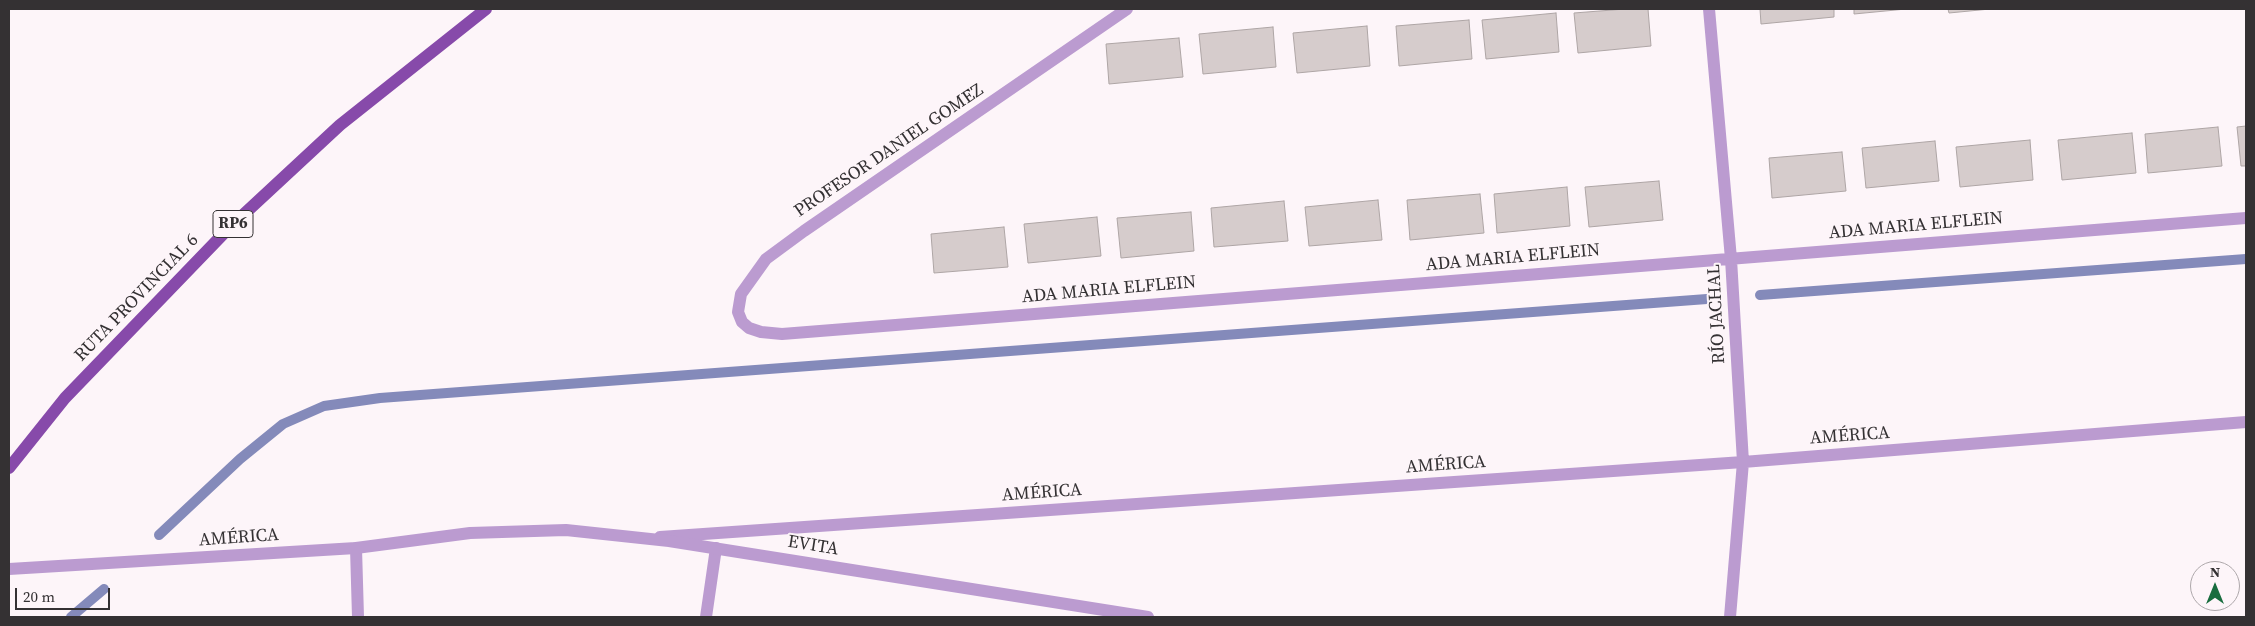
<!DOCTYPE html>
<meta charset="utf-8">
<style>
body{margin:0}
#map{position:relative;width:2255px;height:626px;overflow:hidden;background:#fdf5f9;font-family:"Source Serif 4",serif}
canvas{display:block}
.frame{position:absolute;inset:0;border:10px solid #343133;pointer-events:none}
.north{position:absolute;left:2190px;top:561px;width:50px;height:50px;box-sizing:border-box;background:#fdf5f9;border:1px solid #ada7aa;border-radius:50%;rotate:0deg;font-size:14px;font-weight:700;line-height:20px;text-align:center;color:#343133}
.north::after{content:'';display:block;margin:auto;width:18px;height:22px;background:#196d3f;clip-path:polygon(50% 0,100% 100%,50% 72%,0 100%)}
.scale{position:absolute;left:15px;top:588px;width:95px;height:22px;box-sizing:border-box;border:2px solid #343133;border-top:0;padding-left:6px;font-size:15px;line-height:18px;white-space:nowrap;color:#343133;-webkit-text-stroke:4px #fdf5f9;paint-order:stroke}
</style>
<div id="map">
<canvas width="2255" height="626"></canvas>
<div class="frame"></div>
<div class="north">N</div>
<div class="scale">20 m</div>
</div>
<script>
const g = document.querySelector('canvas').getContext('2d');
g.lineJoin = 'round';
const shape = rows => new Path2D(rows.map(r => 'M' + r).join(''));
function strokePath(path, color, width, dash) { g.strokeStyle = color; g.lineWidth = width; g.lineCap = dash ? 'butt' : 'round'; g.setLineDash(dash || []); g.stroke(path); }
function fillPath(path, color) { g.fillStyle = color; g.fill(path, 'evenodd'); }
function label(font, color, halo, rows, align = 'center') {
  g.font = font + ' "Source Serif 4",serif'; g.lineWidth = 4; g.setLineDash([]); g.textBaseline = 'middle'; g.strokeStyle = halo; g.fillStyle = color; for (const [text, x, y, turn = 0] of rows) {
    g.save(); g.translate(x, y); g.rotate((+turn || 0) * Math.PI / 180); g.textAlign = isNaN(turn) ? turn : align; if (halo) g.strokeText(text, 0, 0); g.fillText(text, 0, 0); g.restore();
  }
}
strokePath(shape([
 [1760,295,2246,259],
 [159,535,240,459,283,424,324,406,380,398,1707,299],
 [71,617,104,589]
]), '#848aba', 10);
const building = shape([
 [1625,9,1648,9,1651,46,1578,53,1574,13,1625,9],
 [1760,9,1834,9,1834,17,1761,24,1760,9],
 [1854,9,1906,9,1854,14,1854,9],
 [1948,9,1990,9,1949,13,1948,9],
 [1556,13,1559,52,1486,59,1482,20,1556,13],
 [1469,20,1472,59,1399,66,1396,26,1469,20],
 [1367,26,1370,66,1297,73,1293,33,1367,26],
 [1273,27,1276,67,1203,74,1199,34,1273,27],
 [1179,38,1183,77,1109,84,1106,44,1179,38],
 [2246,126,2246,166,2241,166,2237,127,2246,126],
 [2218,127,2222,166,2148,173,2145,134,2218,127],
 [2132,133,2136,173,2062,180,2058,140,2132,133],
 [2030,140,2033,180,1960,187,1956,147,2030,140],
 [1935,141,1939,181,1866,188,1862,148,1935,141],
 [1842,152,1846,191,1772,198,1769,158,1842,152],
 [1659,181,1663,220,1589,227,1585,187,1659,181],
 [1567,187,1570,226,1497,233,1494,194,1567,187],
 [1480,194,1484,233,1410,240,1407,200,1480,194],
 [1378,200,1382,240,1309,246,1305,207,1378,200],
 [1284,201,1288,241,1214,247,1211,208,1284,201],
 [1191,212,1194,251,1121,258,1117,218,1191,212],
 [1097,217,1101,256,1028,263,1024,224,1097,217],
 [1004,227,1008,267,934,273,931,234,1004,227]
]);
fillPath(building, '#d6cccc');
strokePath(building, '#aea5a5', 1);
strokePath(shape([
 [1127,9,804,231,766,259,741,294,738,312,742,322,749,328,761,332,782,334,2246,218],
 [1709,9,1731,259,1743,462,1730,617],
 [660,537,1743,462,2246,422],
 [356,548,358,617],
 [706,617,716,548]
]), '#bb9bd0', 12);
strokePath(shape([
 [9,569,356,548,470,533,566,530,669,541,1148,617]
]), '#bb9bd0', 12);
strokePath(shape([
 [9,468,65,398,229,228,340,125,486,9]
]), '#874aaa', 12);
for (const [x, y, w] of [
 [233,224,40]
]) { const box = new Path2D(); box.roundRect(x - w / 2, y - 13.5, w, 27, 4); g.fillStyle = '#fdf5f9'; g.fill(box); strokePath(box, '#343133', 1); }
label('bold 16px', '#343133', null, [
 ["RP6",233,224]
]);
label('18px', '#343133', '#fdf5f9', [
 ["PROFESOR DANIEL GOMEZ",889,151,-34],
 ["ADA MARIA ELFLEIN",1916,226,-5],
 ["ADA MARIA ELFLEIN",1513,258,-5],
 ["ADA MARIA ELFLEIN",1109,290,-5],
 ["RUTA PROVINCIAL 6",137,298,-46],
 ["RÍO JACHAL",1717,314,-93],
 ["AMÉRICA",1850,436,-4],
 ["AMÉRICA",1446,465,-4],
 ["AMÉRICA",1042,493,-4],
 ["AMÉRICA",239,538,-4],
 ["EVITA",813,546,9]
]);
</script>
